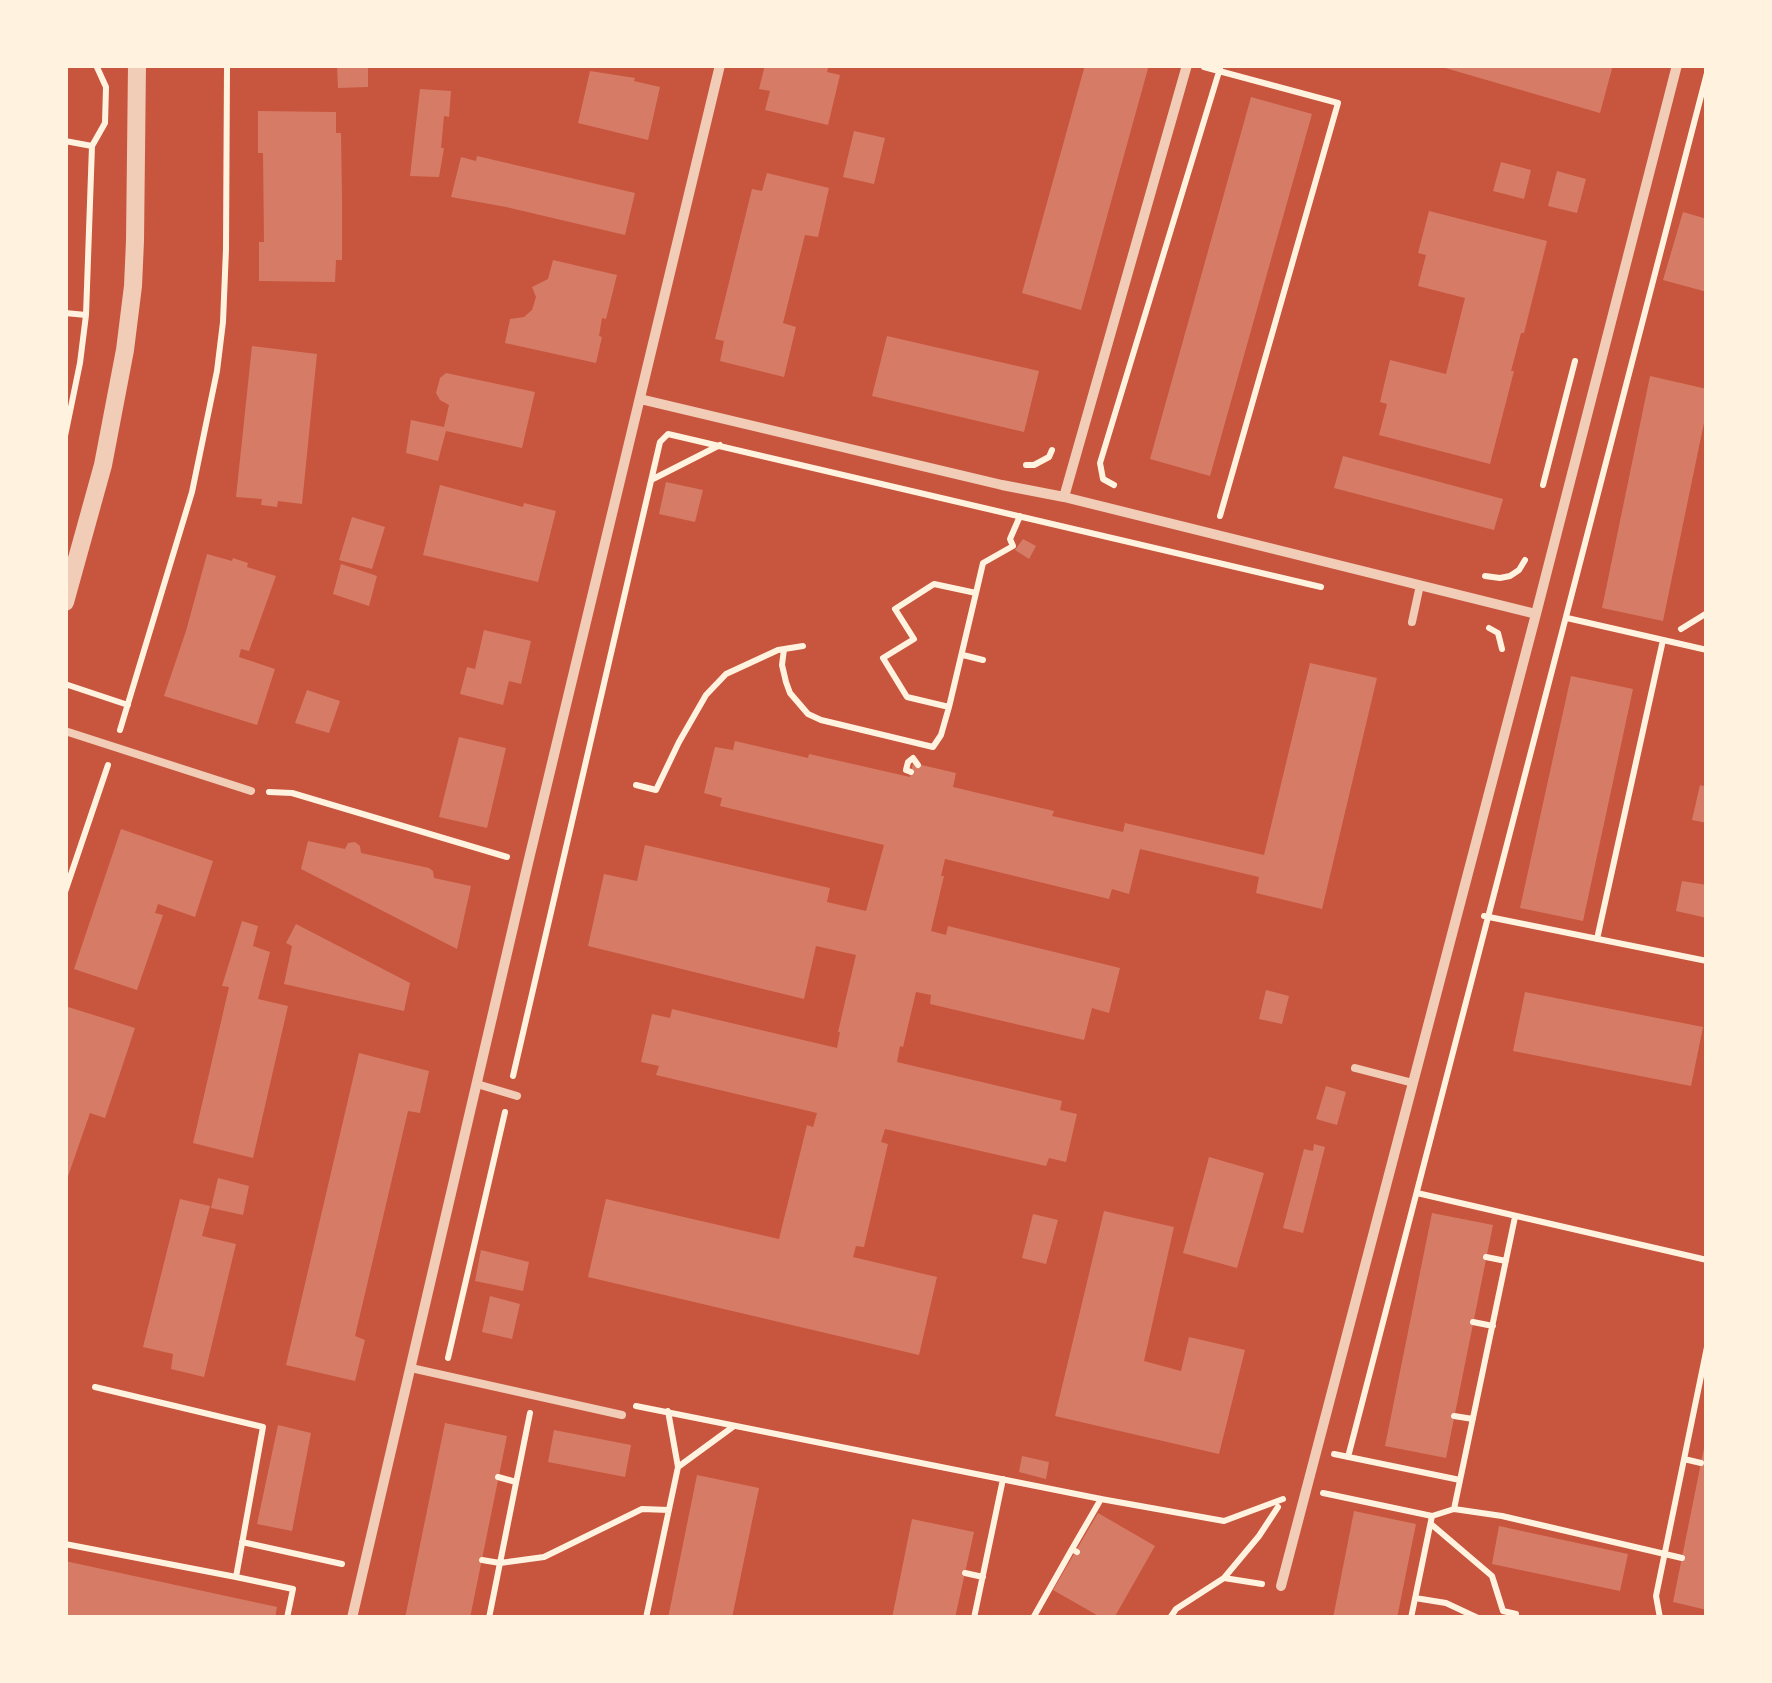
<!DOCTYPE html>
<style>
body{margin:0}
#map{position:relative;width:1772px;height:1683px;overflow:hidden;background:#c8553d;font-family:"Noto Sans",sans-serif}
canvas{display:block}
.frame{position:absolute;inset:0;border:68px solid #fff3e0;pointer-events:none}
</style>
<div id="map">
<canvas width="1772" height="1683"></canvas>
<div class="frame"></div>
</div>
<script>
const g = document.querySelector('canvas').getContext('2d');
g.lineJoin = 'round';
function fillPath(path, color) { g.fillStyle = color; g.fill(path, 'evenodd'); }
const shape = rows => new Path2D(rows.map(r => 'M' + r).join(''));
function strokePath(path, color, width, dash) { g.strokeStyle = color; g.lineWidth = width; g.lineCap = dash ? 'butt' : 'round'; g.setLineDash(dash || []); g.stroke(path); }
fillPath(shape([
 [337,65,368,65,368,87,338,88],
 [765,65,829,65,827,72,840,75,828,125,765,110,770,91,759,89],
 [1085,65,1149,65,1081,310,1022,293],
 [1435,65,1613,65,1600,113],
 [590,71,635,78,634,81,660,87,648,140,578,123],
 [420,89,451,91,449,117,444,116,441,148,444,148,439,177,410,176],
 [1251,97,1312,114,1210,476,1150,459],
 [258,111,336,112,336,133,341,133,342,197,342,260,336,260,335,282,259,281,259,242,264,242,263,153,258,153],
 [854,131,885,138,874,184,843,177],
 [477,156,635,193,625,235,506,207,451,197,461,157,476,161],
 [1501,162,1531,170,1524,199,1493,191],
 [1557,171,1586,179,1577,213,1548,206],
 [767,173,829,188,818,237,805,235,783,323,796,327,784,377,720,361,724,341,715,339,752,189,762,191],
 [1429,211,1547,241,1524,333,1521,333,1511,371,1514,371,1490,464,1379,435,1387,404,1380,402,1390,360,1446,374,1465,298,1418,286,1426,255,1418,253],
 [1683,212,1707,219,1707,292,1663,280],
 [553,260,617,275,606,319,602,318,599,336,602,337,596,363,505,343,510,319,524,317,532,310,536,297,532,287,548,279],
 [887,336,1039,371,1024,432,872,396],
 [252,346,317,354,302,504,278,501,277,507,261,505,262,499,236,497],
 [446,373,535,392,522,448,446,431,438,461,406,453,411,420,444,427,449,405,440,400,436,393,440,378],
 [1650,376,1707,389,1707,408,1663,621,1602,608],
 [1343,456,1503,499,1494,530,1334,488],
 [666,482,703,490,695,522,659,514],
 [440,485,523,507,524,503,556,511,538,582,423,555],
 [352,517,385,527,372,569,339,560],
 [1023,539,1036,546,1029,559,1015,550],
 [207,554,232,561,233,558,248,563,247,567,276,576,249,651,241,649,239,657,275,669,257,725,164,696,186,631],
 [341,564,377,576,369,606,333,594],
 [484,630,531,641,521,684,509,681,503,705,460,694,467,667,475,669],
 [1310,663,1377,678,1322,909,1256,893,1259,877,1140,849,1129,894,1112,889,1109,899,945,859,941,876,944,876,931,931,946,935,948,926,1120,968,1109,1013,1092,1008,1084,1040,930,1004,931,995,916,992,903,1047,900,1046,897,1062,1062,1101,1060,1110,1077,1114,1066,1162,1049,1158,1046,1166,885,1129,881,1142,888,1144,864,1247,856,1246,853,1257,937,1277,919,1355,588,1277,606,1199,779,1239,807,1125,813,1127,817,1113,656,1075,659,1066,641,1062,652,1014,670,1018,672,1009,837,1048,840,1032,838,1032,856,955,816,946,804,999,588,946,604,874,637,881,645,845,830,888,827,902,866,911,884,845,720,806,722,798,704,793,715,747,733,750,735,741,808,758,809,754,910,777,913,763,956,773,953,787,1054,811,1052,816,1123,832,1125,823,1264,855],
 [1571,676,1633,689,1583,921,1520,908],
 [307,690,340,701,329,733,295,723],
 [459,737,506,748,487,828,439,817],
 [1700,785,1707,787,1707,823,1692,820],
 [121,829,213,861,195,917,158,904,155,913,163,915,137,990,74,969],
 [308,841,345,849,348,843,355,842,360,846,361,853,429,868,433,871,434,878,471,886,457,949,301,869],
 [1682,881,1707,885,1707,918,1676,911],
 [242,921,258,926,253,946,270,952,258,999,288,1006,253,1158,193,1143,229,987,222,986],
 [296,924,410,983,404,1011,284,984,292,946,286,943],
 [1266,990,1289,996,1282,1024,1259,1019],
 [1525,992,1703,1027,1691,1086,1513,1051],
 [65,1006,135,1028,105,1118,90,1113,66,1182],
 [359,1053,429,1071,420,1113,408,1111,355,1336,365,1340,355,1381,286,1365],
 [1326,1086,1346,1092,1337,1125,1316,1119],
 [1314,1144,1325,1147,1303,1233,1283,1228,1304,1149,1313,1151],
 [1209,1157,1264,1173,1237,1268,1183,1253],
 [218,1178,249,1186,243,1215,211,1208],
 [180,1199,210,1206,202,1236,236,1244,204,1377,171,1369,173,1354,143,1347],
 [1104,1211,1174,1227,1144,1361,1181,1371,1189,1337,1245,1350,1219,1454,1055,1416],
 [1432,1213,1493,1225,1446,1458,1385,1446],
 [1033,1214,1058,1220,1046,1264,1022,1258],
 [481,1250,529,1262,523,1291,475,1281],
 [490,1296,520,1304,512,1339,482,1332],
 [445,1423,507,1436,470,1618,405,1618],
 [278,1425,311,1433,292,1531,257,1524],
 [554,1430,631,1445,625,1477,548,1462],
 [1705,1443,1707,1443,1707,1610,1673,1602],
 [1022,1456,1049,1462,1046,1479,1019,1472],
 [697,1475,759,1488,732,1618,668,1618],
 [1354,1511,1416,1524,1397,1618,1333,1618],
 [1098,1513,1155,1546,1114,1618,1102,1618,1053,1590],
 [912,1519,974,1532,955,1618,892,1618],
 [1499,1526,1628,1554,1620,1591,1492,1564],
 [65,1561,277,1607,275,1618,65,1618]
]), '#d67c66');
strokePath(shape([
 [1204,67,1338,103,1220,516],
 [65,141,92,146],
 [65,313,86,315],
 [65,436,80,363,86,315,92,146,105,123,106,87,96,65],
 [1026,465,1034,465,1049,457,1052,450],
 [653,479,720,445],
 [1114,485,1103,479,1100,463,1221,65],
 [1543,485,1575,361],
 [1485,576,1500,578,1510,576,1519,570,1525,560],
 [1567,618,1707,650],
 [1489,628,1498,633,1502,649],
 [1681,629,1707,613],
 [784,649,782,665,786,682,790,693,808,714,821,720,933,747,941,735,949,707,907,697,883,658,914,639,895,609,934,584,976,593,983,563,1013,546,1010,539,1020,516],
 [963,655,983,660],
 [65,684,128,705],
 [949,707,976,593],
 [120,730,192,492,217,371,223,322,226,249,227,65],
 [911,772,906,770,908,762,913,758,918,765],
 [636,785,656,790,679,742,706,695,726,674,778,650,803,646],
 [269,792,292,793,507,857],
 [65,892,108,765],
 [1484,916,1707,961],
 [1597,939,1663,640],
 [513,1076,660,442,668,434,1321,587],
 [1417,1193,1707,1260],
 [1486,1257,1506,1261],
 [1473,1322,1493,1326],
 [448,1358,505,1112],
 [95,1387,263,1427,236,1577,293,1589,287,1618],
 [636,1406,1101,1499,1224,1521,1283,1499],
 [668,1411,678,1467,734,1426],
 [1454,1416,1473,1419],
 [1334,1454,1460,1480],
 [1348,1457,1707,73],
 [1684,1459,1701,1463],
 [498,1477,516,1482],
 [1323,1493,1432,1516],
 [1454,1509,1515,1217],
 [1431,1524,1492,1576,1503,1611,1516,1614],
 [242,1542,342,1564],
 [65,1544,236,1577],
 [1072,1549,1101,1499],
 [482,1560,500,1563,544,1557,642,1509,669,1510],
 [965,1573,983,1577],
 [1224,1578,1259,1536,1278,1507],
 [1415,1598,1446,1603,1478,1618],
 [489,1618,530,1413],
 [646,1618,678,1467],
 [974,1618,1003,1479],
 [1033,1618,1072,1549,1077,1552],
 [1170,1618,1176,1609,1224,1578,1262,1584],
 [1411,1618,1432,1516,1454,1509,1502,1516,1682,1558],
 [1660,1618,1656,1596,1707,1347]
]), '#fff3e0', 6);
strokePath(shape([
 [1412,622,1420,585],
 [65,731,251,791],
 [1355,1068,1413,1083],
 [477,1084,517,1096],
 [411,1368,622,1415]
]), '#f1ccb7', 8);
strokePath(shape([
 [640,399,1002,485,1064,497,1536,614],
 [1064,497,1187,65],
 [1281,1586,1536,614,1677,65],
 [352,1618,528,863,720,65]
]), '#f1ccb7', 10);
strokePath(shape([
 [65,602,103,465,125,350,133,286,135,241,137,65]
]), '#f1ccb7', 18);
</script>
